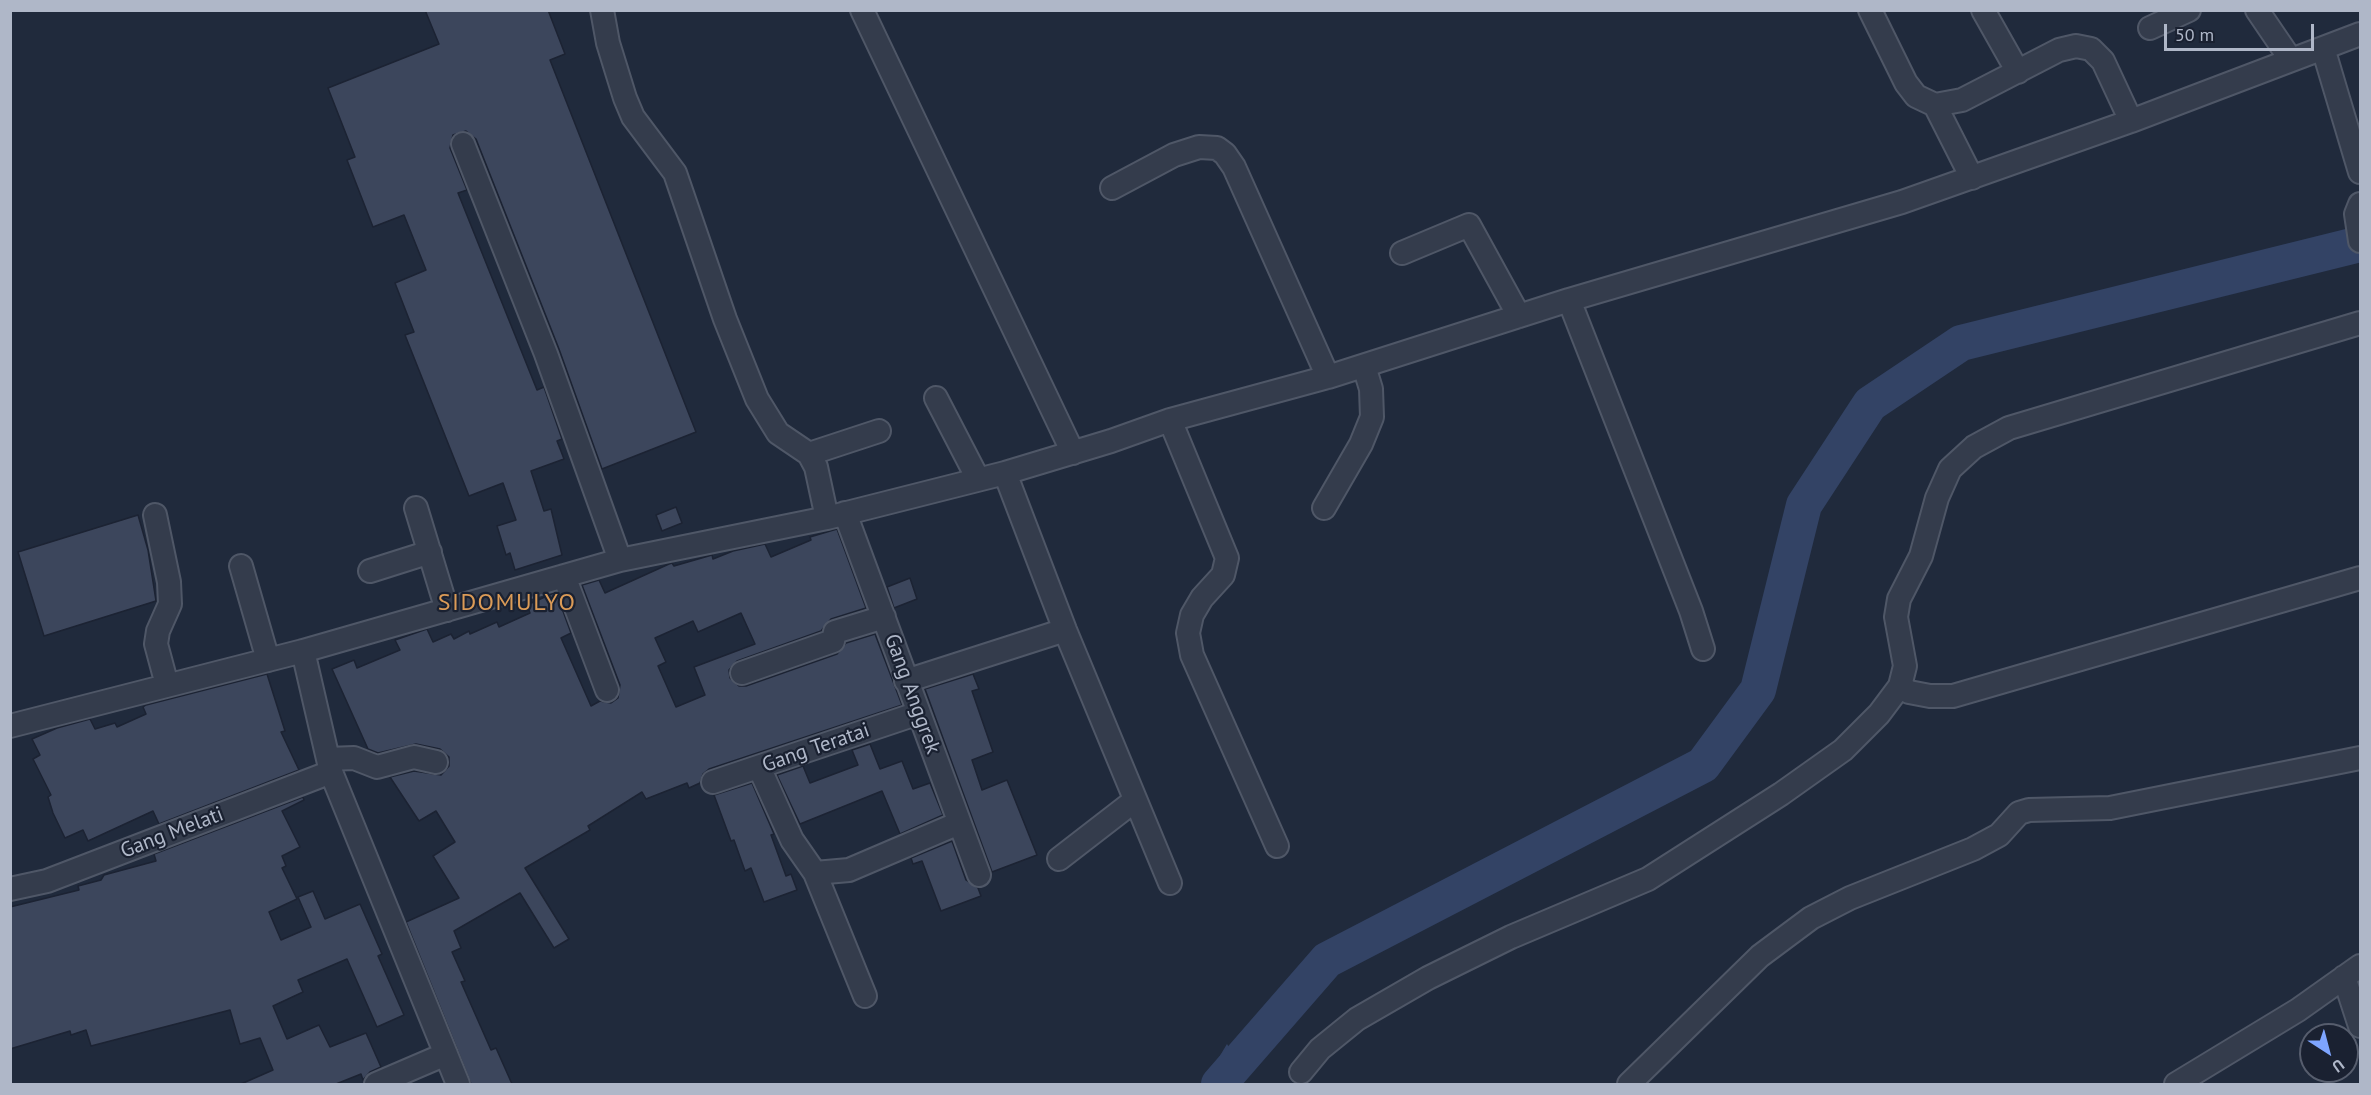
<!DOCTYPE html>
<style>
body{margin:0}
#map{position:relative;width:2371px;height:1095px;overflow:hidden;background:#202a3c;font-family:"PT Sans",sans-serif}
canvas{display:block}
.frame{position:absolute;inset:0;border:12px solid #afb7c8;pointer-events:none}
.north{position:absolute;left:2299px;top:1023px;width:60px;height:60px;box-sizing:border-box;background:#1a2131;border:2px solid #565d6d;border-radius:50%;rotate:144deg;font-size:16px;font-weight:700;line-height:24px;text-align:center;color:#afb7c8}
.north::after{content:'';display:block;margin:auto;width:21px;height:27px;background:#7ea5ff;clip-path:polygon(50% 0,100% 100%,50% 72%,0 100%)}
.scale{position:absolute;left:2164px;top:24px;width:150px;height:27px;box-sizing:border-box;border:3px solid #afb7c8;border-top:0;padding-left:8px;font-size:18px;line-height:21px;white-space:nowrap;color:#afb7c8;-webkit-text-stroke:4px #1a2131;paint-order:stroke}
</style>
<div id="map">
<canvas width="2371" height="1095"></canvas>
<div class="frame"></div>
<div class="north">U</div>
<div class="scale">50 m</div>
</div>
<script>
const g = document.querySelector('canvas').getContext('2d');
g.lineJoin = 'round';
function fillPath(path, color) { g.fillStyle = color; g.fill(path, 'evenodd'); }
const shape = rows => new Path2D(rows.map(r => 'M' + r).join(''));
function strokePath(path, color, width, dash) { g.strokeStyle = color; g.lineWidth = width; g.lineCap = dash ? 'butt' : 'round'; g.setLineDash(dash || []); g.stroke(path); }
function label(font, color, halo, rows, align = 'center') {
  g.font = font + ' "PT Sans",sans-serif'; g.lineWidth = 4.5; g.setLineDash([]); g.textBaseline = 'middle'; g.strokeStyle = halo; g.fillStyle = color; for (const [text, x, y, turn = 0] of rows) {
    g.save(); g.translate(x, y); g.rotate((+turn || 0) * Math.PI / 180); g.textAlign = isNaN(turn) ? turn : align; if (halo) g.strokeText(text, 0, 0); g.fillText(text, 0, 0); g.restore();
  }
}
fillPath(shape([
 [1227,1044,1240,1067,1232,1084,1203,1084]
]), '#334365');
strokePath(shape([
 [1219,1084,1327,960,1703,765,1758,690,1804,505,1870,404,1961,343,2360,244]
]), '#334365', 36);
const building = shape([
 [425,10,548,10,565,54,550,60,696,432,602,469,559,349,476,139,466,131,453,135,450,148,467,190,458,193,537,390,544,387,562,439,557,441,564,459,531,471,544,511,551,509,562,555,515,570,510,553,506,555,497,526,516,520,503,483,469,496,405,335,414,332,395,283,426,270,404,215,373,227,347,160,355,157,328,88,439,44,425,10],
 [676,507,682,523,662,531,656,515,676,507],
 [138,515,148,550,156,601,44,636,18,552,138,515],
 [837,529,866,608,831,619,821,631,737,661,729,670,730,678,739,686,746,686,837,654,846,643,875,634,902,705,709,769,703,774,700,783,689,788,687,783,646,799,642,792,588,826,590,830,525,868,569,939,554,948,520,893,454,931,461,948,452,952,465,981,461,982,491,1050,496,1048,512,1084,471,1084,406,922,459,898,433,856,455,842,436,811,419,821,390,777,414,771,441,775,449,766,449,757,440,749,416,744,378,753,368,749,332,669,354,660,357,668,400,650,395,640,427,629,433,642,451,634,454,639,469,631,470,634,497,622,499,627,530,613,527,605,556,592,571,633,561,638,591,706,600,701,611,703,618,698,620,685,582,585,599,580,605,593,669,564,672,563,674,566,712,555,713,559,733,551,765,544,771,557,811,540,810,537,837,529],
 [741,613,755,644,694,667,705,695,676,707,658,666,666,662,655,638,693,621,698,632,741,613],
 [910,578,917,599,894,608,887,587,910,578],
 [267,674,285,731,281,732,299,770,159,824,153,811,88,841,83,830,65,838,53,813,48,797,51,795,33,759,40,755,32,739,57,728,90,719,95,729,115,723,117,727,146,714,143,707,146,705,267,674],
 [973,674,979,689,972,691,993,752,972,760,982,790,1007,780,1037,855,992,872,925,689,973,674],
 [870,744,880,769,902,761,913,789,930,783,943,815,900,834,882,791,800,824,777,775,803,766,810,783,858,765,852,750,870,744],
 [752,783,774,834,771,835,786,876,791,874,797,890,764,902,751,868,745,871,734,840,731,841,714,795,752,783],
 [303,797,304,800,282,811,300,847,282,856,286,866,282,868,297,899,269,912,281,940,311,927,298,897,313,891,325,919,360,904,382,954,378,956,404,1015,377,1027,347,959,298,980,303,992,273,1006,287,1039,319,1025,330,1047,366,1033,381,1067,370,1072,363,1080,361,1074,336,1084,241,1084,273,1070,260,1038,240,1044,230,1010,91,1046,86,1030,71,1035,70,1031,10,1049,10,907,79,890,78,886,101,880,104,875,156,861,154,854,303,797],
 [952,841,966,880,978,888,981,896,941,911,922,861,913,864,911,858,952,841]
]);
fillPath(building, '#3c465c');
strokePath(building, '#1c2333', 1.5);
const minor = shape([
 [602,10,608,43,625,98,633,117,675,173,725,319,757,399,778,433,809,454,816,467,827,518],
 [862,10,1073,453],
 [1870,10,1906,83,1916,96,1935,105,1962,100,2059,50,2076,46,2091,49,2103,61,2131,121],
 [1983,10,2018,72],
 [2257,10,2291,60],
 [2150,28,2189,10],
 [2323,48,2360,172],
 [1935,105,1972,178],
 [463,144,546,354,620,560],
 [1112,188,1174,155,1199,147,1217,148,1225,154,1234,167,1328,377],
 [2360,204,2356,214,2360,241],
 [1402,253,1469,225,1519,316],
 [1569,300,1691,611,1703,649],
 [936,398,978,479],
 [1170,420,1227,558,1223,575,1202,598,1192,615,1188,633,1192,655,1277,846],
 [809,454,879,431],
 [1005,473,1065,630,1170,883],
 [416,508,447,610],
 [1324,508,1361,444,1372,417,1371,389,1364,366],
 [845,513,979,875],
 [155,515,169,582,170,604,158,631,156,644,167,685],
 [241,566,268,660],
 [370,571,430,552],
 [564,576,607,690],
 [303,651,331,772,458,1084],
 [742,673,833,641,835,632,884,617],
 [906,681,1065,630],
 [1900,686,1909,692,1930,696,1953,696,2360,578],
 [10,726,303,651,620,560,827,518,1005,473,1111,441,1170,420,1328,377,1569,300,1902,202,2131,121,2360,34],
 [328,759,354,758,377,767,414,757,436,762],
 [759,767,792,840,815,873,865,996],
 [713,782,919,713],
 [1059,859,1134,801],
 [815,873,849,870,959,823],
 [10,889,47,881,331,772],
 [2344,977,2360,1026],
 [1301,1072,1320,1049,1357,1019,1428,978,1511,937,1648,879,1781,794,1843,750,1879,714,1900,686,1905,666,1896,617,1899,599,1921,556,1937,498,1950,469,1974,447,2009,428,2360,323],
 [376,1084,446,1054],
 [1629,1084,1760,956,1811,918,1850,898,1973,849,1999,835,2019,813,2029,810,2110,808,2360,758],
 [2176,1084,2298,1010,2360,966]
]);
strokePath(minor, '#4f5767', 26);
strokePath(minor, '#343c4c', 22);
label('21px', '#afb7c8', '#1a2131', [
 ["Gang Anggrek",912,694,70],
 ["Gang Teratai",816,748,-19],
 ["Gang Melati",172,833,-21]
]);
g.letterSpacing = '1.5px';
label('24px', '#db9b57', '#1a2131', [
 ["SIDOMULYO",507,603]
]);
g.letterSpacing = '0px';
</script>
